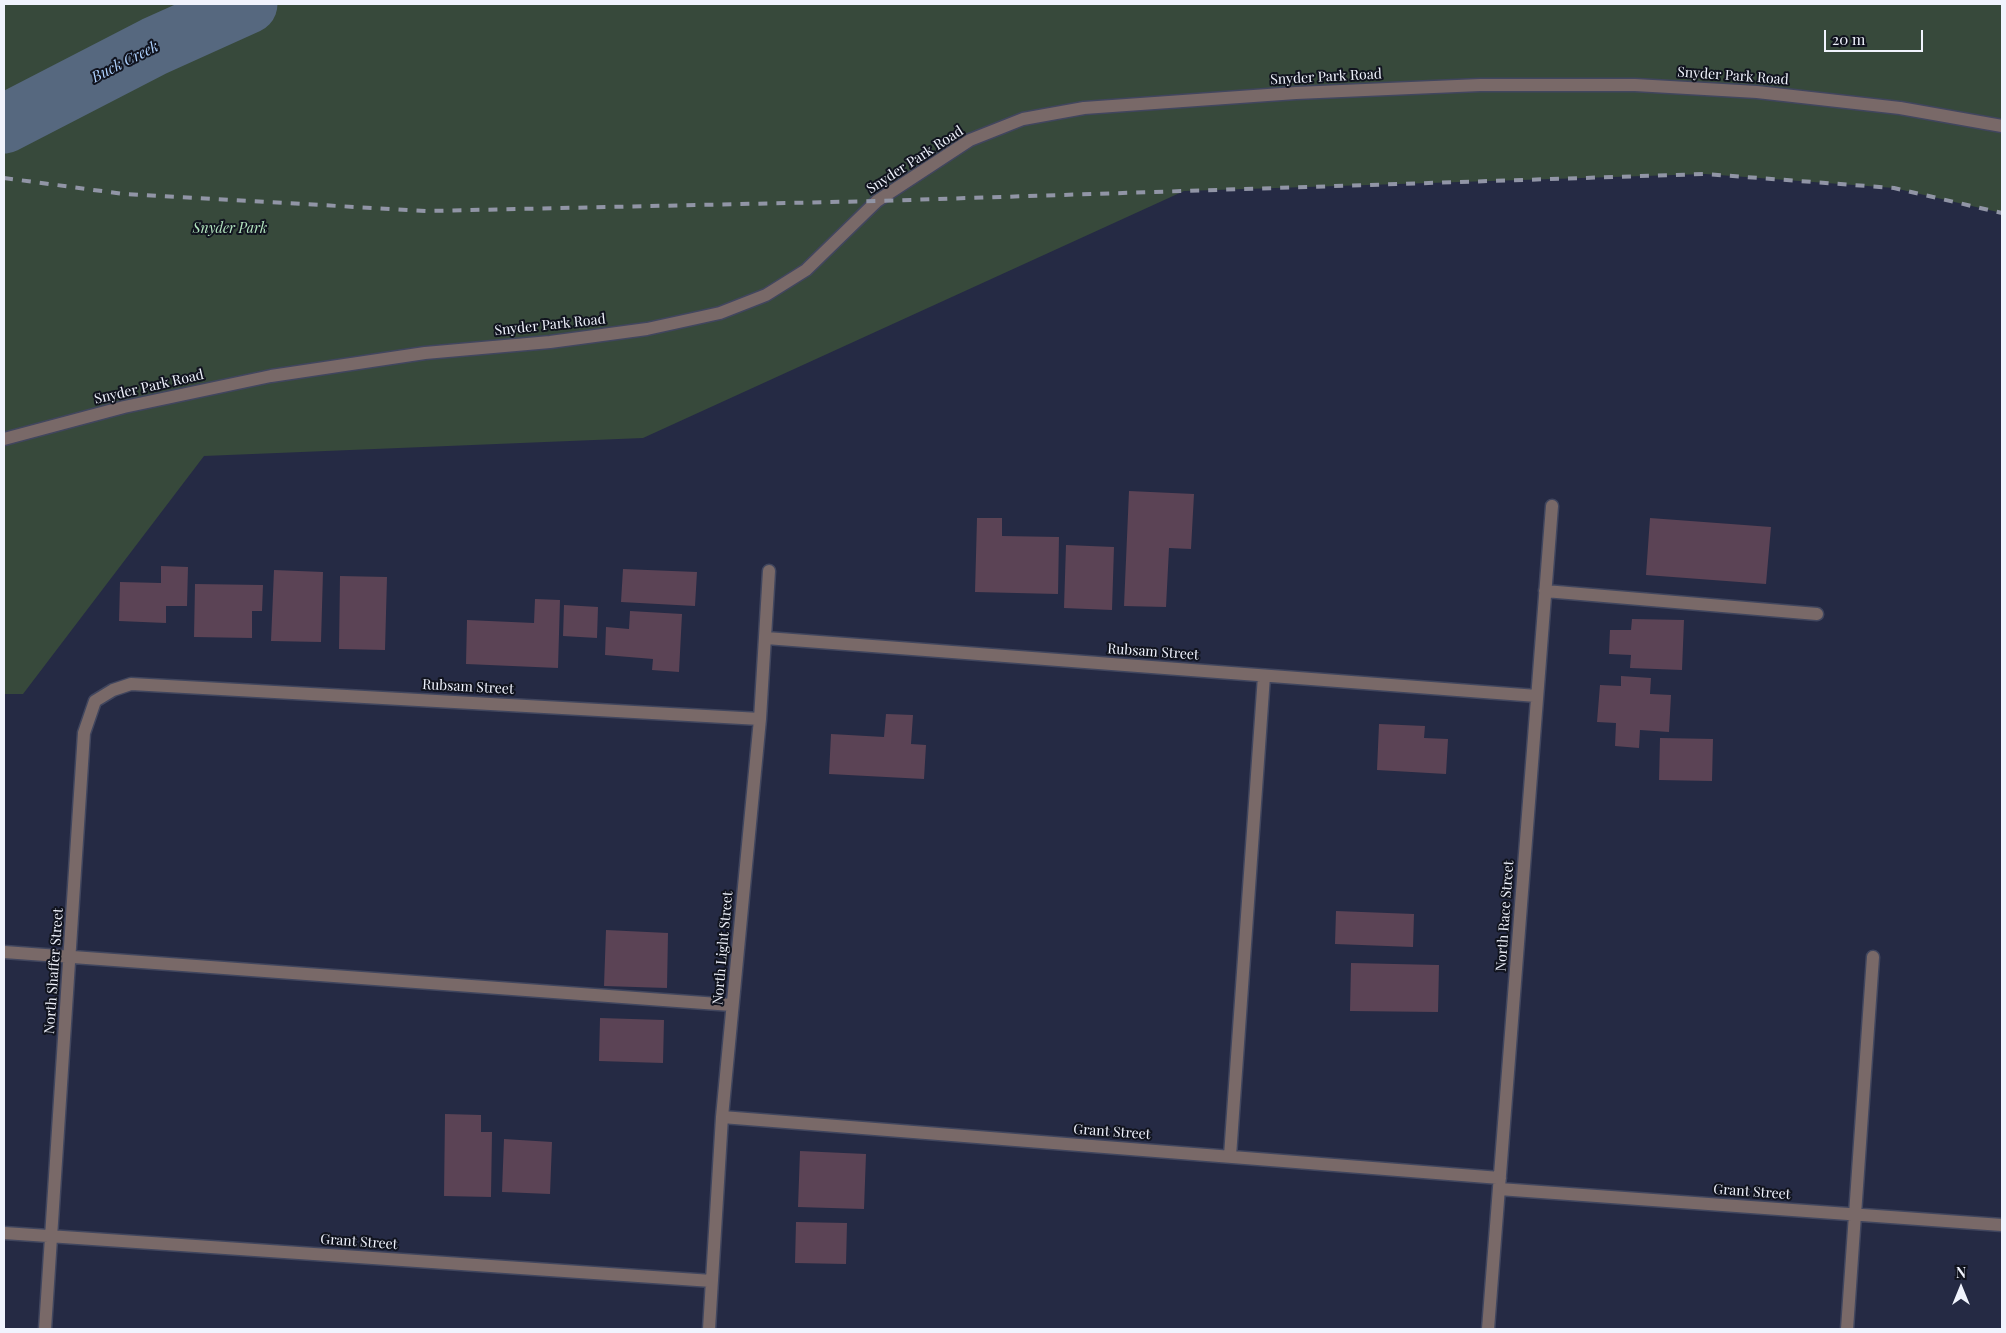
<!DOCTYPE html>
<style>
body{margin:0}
#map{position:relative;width:2006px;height:1333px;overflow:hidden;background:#252a44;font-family:"Playfair Display",serif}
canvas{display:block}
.frame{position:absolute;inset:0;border:5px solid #f0f3fd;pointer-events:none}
.north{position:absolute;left:1936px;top:1263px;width:50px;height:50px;-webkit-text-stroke:4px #11141f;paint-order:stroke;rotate:0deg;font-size:14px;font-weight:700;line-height:20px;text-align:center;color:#f0f3fd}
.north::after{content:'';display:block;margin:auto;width:18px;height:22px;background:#f0f3fd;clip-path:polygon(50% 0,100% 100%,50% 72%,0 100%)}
.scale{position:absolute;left:1824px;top:30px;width:99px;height:22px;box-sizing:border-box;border:2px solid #f0f3fd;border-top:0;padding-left:6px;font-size:15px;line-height:18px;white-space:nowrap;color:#f0f3fd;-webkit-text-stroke:4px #11141f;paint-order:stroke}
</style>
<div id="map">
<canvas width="2006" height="1333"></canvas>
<div class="frame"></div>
<div class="north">N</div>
<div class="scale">20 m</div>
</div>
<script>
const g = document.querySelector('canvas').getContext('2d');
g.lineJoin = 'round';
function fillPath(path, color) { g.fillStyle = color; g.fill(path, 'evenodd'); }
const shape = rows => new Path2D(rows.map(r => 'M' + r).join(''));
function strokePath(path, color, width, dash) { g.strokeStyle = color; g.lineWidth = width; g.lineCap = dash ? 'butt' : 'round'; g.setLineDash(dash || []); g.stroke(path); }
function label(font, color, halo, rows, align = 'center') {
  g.font = font + ' "Playfair Display",serif'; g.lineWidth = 4; g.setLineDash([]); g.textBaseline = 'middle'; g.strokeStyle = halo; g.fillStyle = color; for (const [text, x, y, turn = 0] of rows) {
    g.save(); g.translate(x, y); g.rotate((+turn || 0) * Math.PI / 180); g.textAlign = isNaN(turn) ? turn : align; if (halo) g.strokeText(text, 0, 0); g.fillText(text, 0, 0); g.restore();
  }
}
fillPath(shape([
 [4,4,2002,4,2002,213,1894,188,1705,174,1184,191,643,438,204,456,23,694,4,694]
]), '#37493b');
strokePath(shape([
 [4,124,155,46,248,4]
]), '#56687f', 59);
fillPath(shape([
 [1129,491,1194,494,1191,549,1169,548,1166,607,1124,606],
 [977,518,1002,518,1002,536,1059,537,1058,594,975,592],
 [1650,518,1771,527,1766,584,1646,575],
 [1066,545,1114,547,1112,610,1064,608],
 [161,566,188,567,187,606,166,606,166,623,119,621,120,582,161,583],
 [623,569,697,572,695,606,621,602],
 [274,570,323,572,321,642,271,641],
 [340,576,387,577,385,650,339,649],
 [195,584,263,585,262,611,252,611,252,638,194,637],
 [535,599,560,600,558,668,466,664,467,620,534,623],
 [564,605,598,607,597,638,563,636],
 [630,611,682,614,679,672,652,670,653,659,605,655,606,627,629,629],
 [1632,619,1684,620,1682,670,1630,668,1631,655,1609,654,1610,630,1631,630],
 [1621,676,1651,678,1650,694,1671,695,1669,732,1640,730,1639,748,1615,746,1616,723,1597,722,1600,685,1621,686],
 [886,714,913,715,911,744,926,745,924,779,829,774,831,734,884,737],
 [1379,724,1425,726,1424,738,1448,739,1446,774,1377,770],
 [1660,738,1713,739,1712,781,1659,780],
 [1336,911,1414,914,1413,947,1335,944],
 [606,930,668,933,667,988,604,986],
 [1351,963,1439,965,1438,1012,1350,1011],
 [600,1018,664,1020,663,1063,599,1061],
 [445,1114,481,1115,481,1132,492,1132,491,1197,444,1196],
 [504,1139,552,1142,550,1194,502,1192],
 [800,1151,866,1154,864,1209,798,1207],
 [796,1222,847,1223,846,1264,795,1263]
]), '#5b4355');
const minor = shape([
 [4,439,124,407,271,376,425,353,550,342,647,329,720,313,766,295,806,270,877,201,970,140,1023,119,1084,108,1296,93,1480,85,1635,85,1757,92,1900,108,2002,126],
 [1545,591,1817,614],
 [766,638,1537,696],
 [4,952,732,1005],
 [722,1117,1500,1178],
 [1230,1156,1264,676],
 [1499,1189,2002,1225],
 [4,1233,712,1281],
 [45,1329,84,733,95,701,113,690,131,684,760,719],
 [709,1329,722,1117,760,719,769,571],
 [1488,1329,1552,506],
 [1847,1329,1873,957]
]);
strokePath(minor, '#41465e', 15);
strokePath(minor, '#796968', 12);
strokePath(shape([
 [4,178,124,194,427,211,877,201,1705,174,1894,188,2002,213]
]), '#9195a6', 4, [9, 9]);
label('14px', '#f0f3fd', '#11141f', [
 ["Snyder Park Road",1733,76,4],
 ["Snyder Park Road",1326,77,-3],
 ["Snyder Park Road",915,160,-33],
 ["Snyder Park Road",550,325,-6],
 ["Snyder Park Road",149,387,-13],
 ["Rubsam Street",1153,652,4],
 ["Rubsam Street",468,687,3],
 ["North Race Street",1505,916,-86],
 ["North Light Street",723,948,-85],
 ["North Shaffer Street",54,971,-86],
 ["Grant Street",1112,1132,4],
 ["Grant Street",1752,1192,4],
 ["Grant Street",359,1242,4]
]);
label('italic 14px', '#b4e6c0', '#11141f', [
 ["Snyder Park",230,229]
]);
label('italic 15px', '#aed1fe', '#11141f', [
 ["Buck Creek",125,62,-27]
]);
</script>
